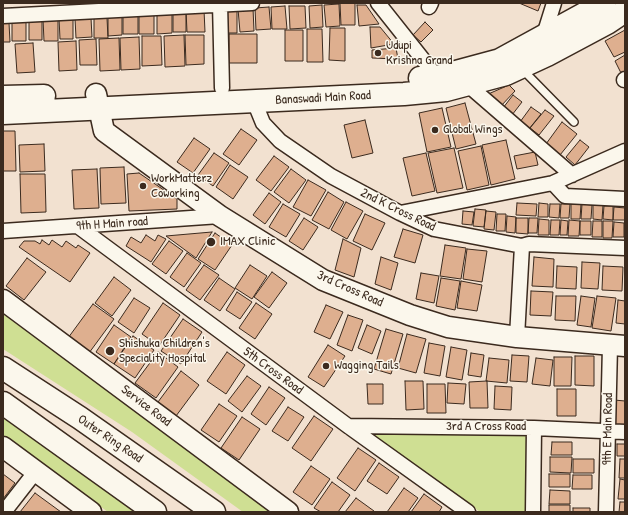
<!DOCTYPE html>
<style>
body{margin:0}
#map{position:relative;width:628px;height:515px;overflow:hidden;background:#f2e1d0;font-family:"Patrick Hand",sans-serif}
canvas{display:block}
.frame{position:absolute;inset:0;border:4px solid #3b2a1e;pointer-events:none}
</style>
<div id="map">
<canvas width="628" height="515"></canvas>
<div class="frame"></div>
</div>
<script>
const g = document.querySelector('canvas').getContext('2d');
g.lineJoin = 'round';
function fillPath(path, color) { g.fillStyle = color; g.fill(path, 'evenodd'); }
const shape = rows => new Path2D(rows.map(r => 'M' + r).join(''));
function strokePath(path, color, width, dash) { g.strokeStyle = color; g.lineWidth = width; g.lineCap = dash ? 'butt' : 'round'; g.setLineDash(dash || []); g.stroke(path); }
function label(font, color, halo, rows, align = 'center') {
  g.font = font + ' "Patrick Hand",sans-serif'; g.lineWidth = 3; g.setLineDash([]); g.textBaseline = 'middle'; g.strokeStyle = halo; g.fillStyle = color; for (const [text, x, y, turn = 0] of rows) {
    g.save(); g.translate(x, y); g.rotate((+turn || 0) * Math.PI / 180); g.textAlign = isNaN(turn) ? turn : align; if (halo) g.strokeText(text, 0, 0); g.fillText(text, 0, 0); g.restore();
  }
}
fillPath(shape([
 [3,307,283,512,243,512,132,432,3,349],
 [3,417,38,441,136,512,108,512,3,435],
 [371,433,528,435,527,512,480,512]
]), '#cfdf93');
const building = shape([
 [340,3,355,3,355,25,341,25,340,3],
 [519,3,541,3,538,11,519,3],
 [339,4,340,26,326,27,324,5,339,4],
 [322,5,323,27,310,28,309,6,322,5],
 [357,5,366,5,379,24,359,26,357,5],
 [285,6,287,29,272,29,271,7,285,6],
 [289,6,305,6,306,28,290,29,289,6],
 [269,7,271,29,256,30,255,8,269,7],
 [253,8,254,31,240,32,238,9,253,8],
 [223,9,237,9,237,33,224,33,223,9],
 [186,10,204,10,205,32,187,32,186,10],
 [173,12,186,12,186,32,173,32,173,12],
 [157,14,172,14,172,33,157,34,157,14],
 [123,15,138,15,138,34,123,34,123,15],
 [139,15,154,15,154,34,139,34,139,15],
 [108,16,122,16,122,35,108,36,108,16],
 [59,18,73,18,73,39,60,39,59,18],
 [75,18,91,18,92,37,76,38,75,18],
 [94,18,107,18,108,38,94,38,94,18],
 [43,19,58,19,58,41,44,41,43,19],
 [29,20,42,20,42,40,29,40,29,20],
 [26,21,26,41,12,41,12,22,26,21],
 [425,22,433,30,421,42,413,35,425,22],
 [3,23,9,23,10,42,3,42,3,23],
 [370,27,380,27,394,44,371,48,370,27],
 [330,28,345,28,345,61,329,60,330,28],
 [307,29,322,29,323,62,307,62,307,29],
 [285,30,303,30,303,61,285,61,285,30],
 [625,30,625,52,614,57,605,41,625,30],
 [229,34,257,34,257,63,229,63,229,34],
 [184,35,185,66,165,67,164,36,184,35],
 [185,35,204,35,204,64,186,65,185,35],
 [142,36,161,36,162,65,142,66,142,36],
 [139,37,140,69,121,70,120,38,139,37],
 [119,38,120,70,100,71,99,39,119,38],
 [96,39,97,65,80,65,79,40,96,39],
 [76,41,77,70,59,71,58,42,76,41],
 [33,43,35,72,17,73,15,44,33,43],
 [396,48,398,59,372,58,372,50,396,48],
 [625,55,625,74,622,75,615,61,625,55],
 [509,85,515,91,500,107,486,95,509,85],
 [513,95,522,102,512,115,503,108,513,95],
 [465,103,476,144,456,149,446,108,465,103],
 [531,107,541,114,529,129,520,122,531,107],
 [442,108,451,147,427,152,419,113,442,108],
 [545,110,554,116,539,135,530,128,545,110],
 [365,120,373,153,352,158,344,125,365,120],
 [562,122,577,134,560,155,546,144,562,122],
 [241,129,257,140,239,165,223,154,241,129],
 [3,131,15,131,16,171,3,171,3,131],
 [194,138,210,149,193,173,177,162,194,138],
 [506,140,515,179,491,185,482,145,506,140],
 [580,140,589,147,575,165,566,157,580,140],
 [44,144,45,171,20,172,19,145,44,144],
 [481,146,489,185,467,190,458,151,481,146],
 [454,148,463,188,437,193,428,153,454,148],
 [535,152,538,165,517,169,514,156,535,152],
 [214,153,229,163,213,186,198,175,214,153],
 [426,153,435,191,412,196,403,158,426,153],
 [274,156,289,167,271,191,256,180,274,156],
 [230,165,248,177,233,199,216,187,230,165],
 [124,167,126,203,101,204,100,168,124,167],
 [97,169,99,208,74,209,72,170,97,169],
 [291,169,306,180,289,203,274,192,291,169],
 [139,173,177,199,177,209,129,211,127,174,139,173],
 [20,174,45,174,46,212,21,213,20,174],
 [308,180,326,190,311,216,293,207,308,180],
 [328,192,344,202,329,229,312,220,328,192],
 [269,193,281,202,265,224,253,215,269,193],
 [346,202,363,211,347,239,331,230,346,202],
 [517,203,537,204,536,216,516,215,517,203],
 [539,203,548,204,548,217,538,217,539,203],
 [283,204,300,214,286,237,269,227,283,204],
 [550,204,560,204,559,218,549,217,550,204],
 [561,204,570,204,569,218,560,218,561,204],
 [571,204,581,204,580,219,571,219,571,204],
 [582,204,592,205,591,219,581,219,582,204],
 [593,205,603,205,602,220,593,219,593,205],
 [604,206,613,206,613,220,603,219,604,206],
 [614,207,625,208,625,220,613,220,614,207],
 [475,209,486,210,484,227,473,226,475,209],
 [463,211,474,212,472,225,462,224,463,211],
 [486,211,496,212,494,230,484,229,486,211],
 [365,214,385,223,372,250,353,241,365,214],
 [497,214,506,214,505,231,496,231,497,214],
 [507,216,516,217,515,233,506,232,507,216],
 [304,218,318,227,303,250,289,241,304,218],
 [516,218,528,218,528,234,516,233,516,218],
 [529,218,538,218,537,233,528,233,529,218],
 [539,219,549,220,549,235,538,235,539,219],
 [551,220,560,220,559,235,550,235,551,220],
 [561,220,568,221,567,235,560,235,561,220],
 [569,220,580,221,579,236,568,236,569,220],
 [580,221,591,221,591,235,580,235,580,221],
 [593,221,602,221,602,237,592,237,593,221],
 [603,221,613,221,612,238,603,238,603,221],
 [614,222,624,223,624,237,613,237,614,222],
 [403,229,423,235,415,263,394,257,403,229],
 [212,232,196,258,166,236,212,232],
 [215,233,232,245,215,270,198,259,215,233],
 [146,235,155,241,158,235,166,239,151,262,126,246,131,237,141,243,146,235],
 [343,239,361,248,354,277,335,270,343,239],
 [42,240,49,245,52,240,62,247,66,241,76,248,78,245,90,253,70,282,19,247,24,241,35,241,40,244,42,240],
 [169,241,183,251,166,274,152,264,169,241],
 [445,245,466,248,461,279,440,276,445,245],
 [467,249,487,251,482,282,463,279,467,249],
 [187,253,201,263,184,287,170,277,187,253],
 [381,257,398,263,391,290,375,284,381,257],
 [534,257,554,259,553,287,532,286,534,257],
 [27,258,46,272,24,300,6,286,27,258],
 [582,262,600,263,598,289,581,288,582,262],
 [204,265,219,275,200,300,186,290,204,265],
 [250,265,267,276,252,299,235,288,250,265],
 [557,266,577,267,576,289,556,288,557,266],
 [603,266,623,267,622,291,602,290,603,266],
 [272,272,287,283,269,308,254,297,272,272],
 [421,273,439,276,434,303,416,299,421,273],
 [114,277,131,290,112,316,95,303,114,277],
 [219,278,235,289,220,311,204,300,219,278],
 [441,278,460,281,455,310,436,306,441,278],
 [461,281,482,285,477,311,457,308,461,281],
 [531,291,553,292,551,316,530,315,531,291],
 [237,292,252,302,240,319,226,310,237,292],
 [556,296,576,296,575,321,555,320,556,296],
 [581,296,595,298,591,327,577,325,581,296],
 [597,296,616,298,611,331,592,328,597,296],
 [134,298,150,308,134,333,118,322,134,298],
 [618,300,625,301,625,324,616,323,618,300],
 [163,303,180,315,159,346,142,334,163,303],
 [256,303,272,314,255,339,239,328,256,303],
 [93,304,114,319,89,353,68,338,93,304],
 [326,305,343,312,330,339,314,332,326,305],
 [348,315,363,320,352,351,337,345,348,315],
 [183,319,202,332,181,364,161,351,183,319],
 [114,325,131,337,114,364,96,352,114,325],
 [367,325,381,331,372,354,358,348,367,325],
 [386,329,403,334,391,374,374,369,386,329],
 [407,334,426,339,416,373,398,368,407,334],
 [133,336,154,350,135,378,114,364,133,336],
 [429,343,445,346,440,376,424,373,429,343],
 [328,345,345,356,324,387,308,377,328,345],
 [451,347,467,350,462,380,446,377,451,347],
 [158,352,178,367,156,398,135,383,158,352],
 [227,352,245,365,226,394,207,381,227,352],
 [471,353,484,355,481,377,468,375,471,353],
 [512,355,529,356,527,382,510,381,512,355],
 [575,356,594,356,594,386,575,385,575,356],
 [554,357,572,357,571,386,554,386,554,357],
 [489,358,509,360,507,383,486,381,489,358],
 [536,358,553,360,550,386,532,384,536,358],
 [181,371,199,385,176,416,158,402,181,371],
 [247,376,261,386,242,412,228,401,247,376],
 [405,381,423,381,424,409,406,410,405,381],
 [487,381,488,408,470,408,469,382,487,381],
 [448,383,466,384,464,404,447,403,448,383],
 [367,384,383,384,383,404,368,404,367,384],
 [427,384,445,384,446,413,427,413,427,384],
 [495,386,512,387,511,410,494,409,495,386],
 [269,387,285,398,266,425,251,414,269,387],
 [557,389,576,389,576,416,557,416,557,389],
 [614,400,625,401,625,426,614,426,614,400],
 [219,404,237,416,219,442,201,430,219,404],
 [288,407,304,417,288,441,272,431,288,407],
 [314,416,333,429,311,461,292,448,314,416],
 [242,417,260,429,239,460,221,448,242,417],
 [552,442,572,442,572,455,551,455,552,442],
 [617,444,625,444,625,456,617,456,617,444],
 [358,448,376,460,355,491,337,478,358,448],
 [550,457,572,457,571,473,550,472,550,457],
 [573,459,594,459,594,473,573,473,573,459],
 [620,459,625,459,625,478,619,478,620,459],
 [379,463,399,477,387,494,367,481,379,463],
 [311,466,330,479,312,505,293,492,311,466],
 [3,474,15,483,3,499,3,474],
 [549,474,570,474,570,487,549,487,549,474],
 [573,475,592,475,592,489,572,489,573,475],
 [620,479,625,480,625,499,618,499,620,479],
 [332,482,350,495,338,512,321,512,314,508,332,482],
 [404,488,418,498,408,512,387,512,404,488],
 [550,490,570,491,570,504,549,504,550,490],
 [35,493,61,512,20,512,35,493],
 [424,494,442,507,439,512,411,512,424,494],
 [356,498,374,511,373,512,345,512,356,498],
 [620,502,625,502,625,512,619,512,620,502],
 [549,505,570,505,570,512,549,512,549,505],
 [573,508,590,508,590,512,573,512,573,508]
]);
fillPath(building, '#deaf8f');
strokePath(building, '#3b2a1e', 1);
const lane = shape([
 [522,69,574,122]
]);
const street = shape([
 [220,3,222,88],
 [378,3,440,81],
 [429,7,431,3],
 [3,16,252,3],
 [544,35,554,3],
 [624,80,625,79],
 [468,85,572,175],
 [254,101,263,123,280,141,331,176,400,213,434,229,522,246,529,244,625,248],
 [553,183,565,196,625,199],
 [400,213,553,183,625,151],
 [79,227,348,426,468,512],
 [3,231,220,216],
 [517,337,522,246],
 [348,426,534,428,625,432],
 [4,512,36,471],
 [533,512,534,428],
 [606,512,610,346]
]);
const secondary = shape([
 [96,94,104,131,220,216,323,280,410,315,448,327,517,337,625,346],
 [3,300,288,512],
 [3,447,91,512]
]);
const primary = shape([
 [420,78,437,77,500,60,604,3],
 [3,97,44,96],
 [3,113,404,94,446,90,506,74,547,55,607,23,625,11]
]);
const highway = shape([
 [3,368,80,418,214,512],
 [3,403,155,512]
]);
strokePath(lane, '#3b2a1e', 10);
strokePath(street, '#3b2a1e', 17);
strokePath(secondary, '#3b2a1e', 23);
strokePath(primary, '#3b2a1e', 25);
strokePath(highway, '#3b2a1e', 25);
strokePath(lane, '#fbf7ec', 7);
strokePath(street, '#fbf7ec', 14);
strokePath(secondary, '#fbf7ec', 20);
strokePath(primary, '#fbf7ec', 22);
strokePath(highway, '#fbf7ec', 22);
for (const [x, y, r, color] of [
 [378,53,4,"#3b2a1e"],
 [435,130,4,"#3b2a1e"],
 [143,186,4,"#3b2a1e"],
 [211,242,5,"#3b2a1e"],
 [110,351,5,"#3b2a1e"],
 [326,366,4,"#3b2a1e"]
]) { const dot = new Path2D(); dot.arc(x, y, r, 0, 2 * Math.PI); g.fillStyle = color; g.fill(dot); strokePath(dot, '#fbf7ec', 1.5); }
label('13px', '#3b2a1e', '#fbf7ec', [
 ["Udupi",386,46],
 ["Krishna Grand",386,61],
 ["Global Wings",443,130],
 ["WorkMatterz",151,179],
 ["Coworking",151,194],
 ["IMAX Clinic",220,242],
 ["Shishuka Children's",119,344],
 ["Speciality Hospital",119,359],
 ["Wagging Tails",334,366]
], 'left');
label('13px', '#3b2a1e', '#fbf7ec', [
 ["Banaswadi Main Road",323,98,-3],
 ["2nd K Cross Road",398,210,26],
 ["9th H Main road",112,224,-4],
 ["3rd Cross Road",350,289,24],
 ["5th Cross Road",273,371,36],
 ["Service Road",146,406,37],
 ["3rd A Cross Road",486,427],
 ["9th E Main Road",608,429,-89],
 ["Outer Ring Road",110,439,34]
]);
</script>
